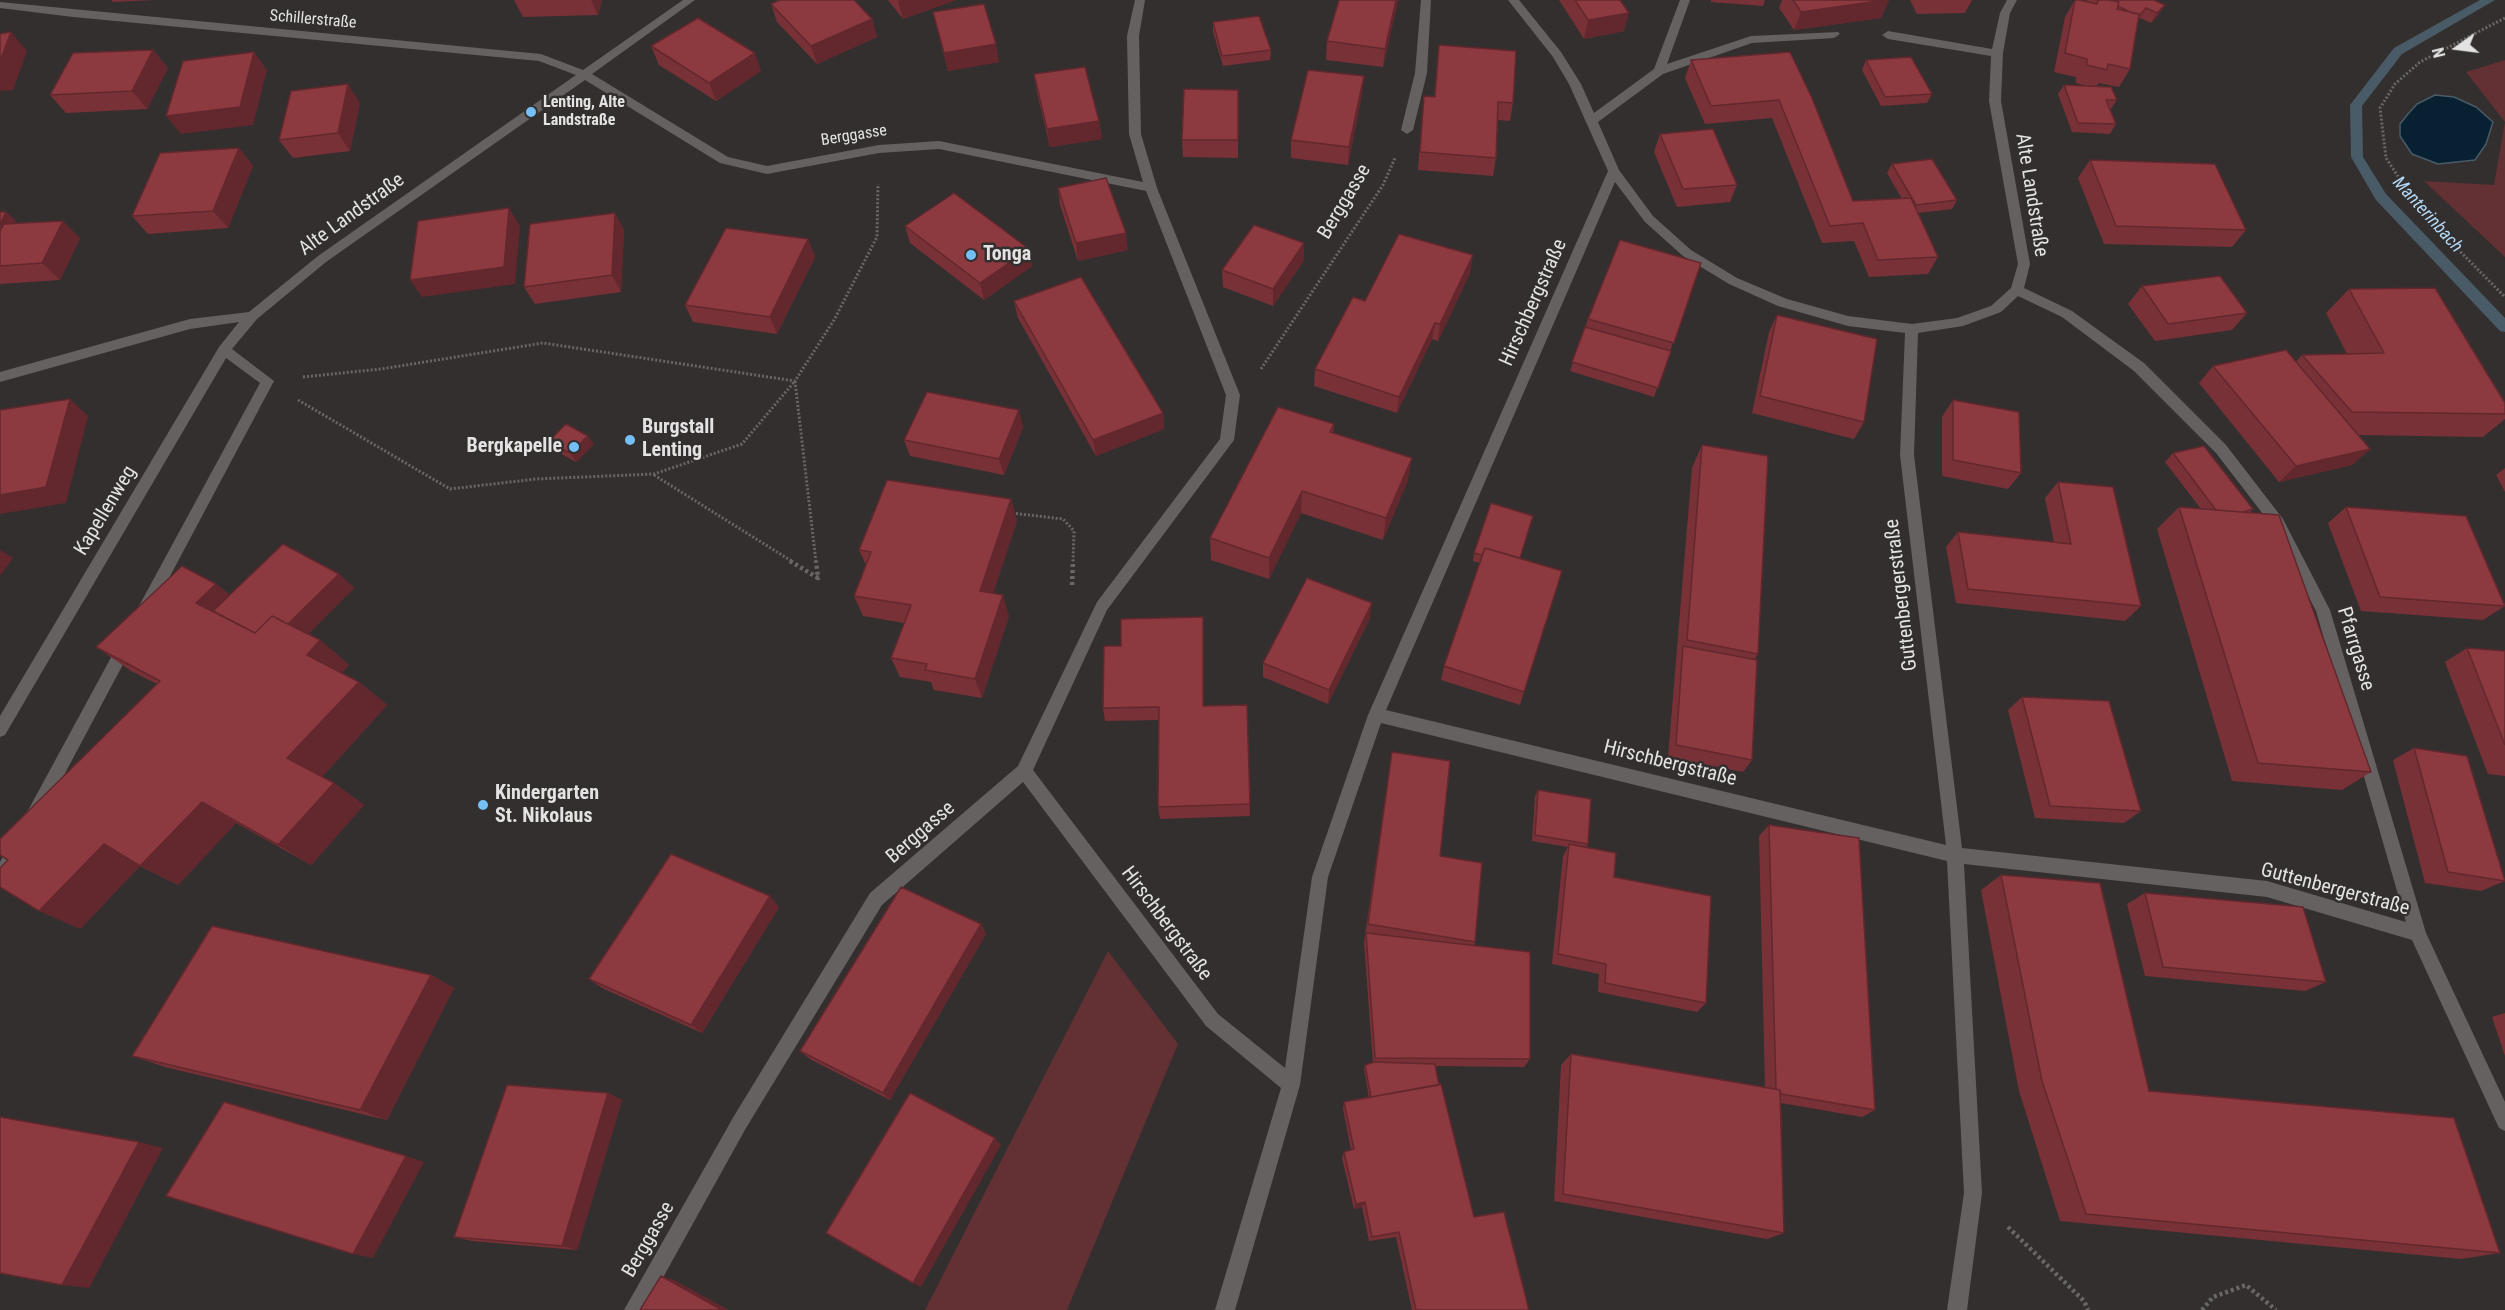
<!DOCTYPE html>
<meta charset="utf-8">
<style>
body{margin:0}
#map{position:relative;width:2505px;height:1310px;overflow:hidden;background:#332f2f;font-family:"Roboto Condensed",sans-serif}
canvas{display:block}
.north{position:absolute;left:2427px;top:18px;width:60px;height:60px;-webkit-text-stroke:4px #332f2f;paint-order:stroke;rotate:256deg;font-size:16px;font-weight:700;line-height:24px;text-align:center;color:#e4e2e2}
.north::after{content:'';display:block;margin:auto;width:21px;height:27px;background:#e4e2e2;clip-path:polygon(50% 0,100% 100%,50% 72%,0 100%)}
</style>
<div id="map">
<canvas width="2505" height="1310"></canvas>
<div class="north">N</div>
</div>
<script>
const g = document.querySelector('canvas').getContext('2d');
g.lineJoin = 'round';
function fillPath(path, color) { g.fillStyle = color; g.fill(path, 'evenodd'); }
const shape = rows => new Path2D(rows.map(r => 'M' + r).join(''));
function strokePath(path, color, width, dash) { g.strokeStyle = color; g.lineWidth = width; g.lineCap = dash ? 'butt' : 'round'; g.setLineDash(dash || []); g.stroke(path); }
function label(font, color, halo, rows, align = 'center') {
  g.font = font + ' "Roboto Condensed",sans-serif'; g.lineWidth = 5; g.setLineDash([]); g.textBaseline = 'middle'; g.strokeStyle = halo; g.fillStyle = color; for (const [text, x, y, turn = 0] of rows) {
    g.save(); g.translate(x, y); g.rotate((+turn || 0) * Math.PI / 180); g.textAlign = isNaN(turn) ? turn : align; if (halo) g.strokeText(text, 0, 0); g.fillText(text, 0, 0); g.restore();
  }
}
fillPath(shape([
 [2505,60,2505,257,2424,181,2494,185,2505,122,2466,72],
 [1108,951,1178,1044,1067,1310,925,1310]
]), '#633033');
const water = shape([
 [2435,95,2454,97,2476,107,2493,122,2486,144,2475,160,2438,164,2412,154,2400,136,2400,124,2408,114,2417,104,2435,95]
]);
fillPath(water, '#072132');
strokePath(water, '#495b67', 1.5);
fillPath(shape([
 [2480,0,2495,0,2402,54,2362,106,2363,157,2386,194,2505,318,2505,332,2500,331,2376,200,2351,157,2350,105,2394,48,2480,0]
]), '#495b67');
strokePath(shape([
 [2505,18,2420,62,2395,84,2380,108,2386,158,2422,213,2505,297],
 [1261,369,1383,185,1395,158],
 [303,377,381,369,543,343,795,381,834,320,877,237,878,184],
 [795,381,816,562],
 [298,400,450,489,536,479,654,474,742,444,795,381],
 [654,475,793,562],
 [1012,513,1063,519,1074,531,1073,562]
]), '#696666', 3, [2, 2]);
strokePath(shape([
 [790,561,818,578,816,561],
 [1072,585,1073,561],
 [2008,1227,2084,1301,2088,1310],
 [2202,1310,2213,1297,2246,1285,2276,1310]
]), '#696666', 4.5, [3, 3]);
fillPath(shape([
 [683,0,695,0,592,74,728,157,767,166,879,145,939,141,1143,182,1129,134,1127,36,1135,0,1145,0,1139,36,1141,134,1157,188,1240,395,1234,440,1107,610,1033,770,1218,1014,1285,1068,1312,877,1368,715,1608,171,1569,84,1553,57,1508,0,1519,0,1561,52,1581,84,1594,113,1654,69,1680,0,1690,0,1667,64,1751,36,1838,32,1840,34,1834,38,1752,43,1663,74,1598,122,1619,170,1653,216,1691,250,1737,278,1787,299,1848,316,1912,324,1957,318,1991,306,2011,288,2018,264,1989,101,1991,56,1888,39,1882,35,1888,31,1992,49,2000,13,2007,0,2017,0,2010,13,2003,53,2001,101,2030,264,2024,288,2072,311,2144,363,2226,445,2283,519,2330,610,2426,933,2505,1102,2505,1131,2499,1128,2412,940,2267,897,1964,864,1982,1193,1967,1310,1947,1310,1964,1193,1947,861,1381,723,1328,877,1300,1085,1235,1310,1215,1310,1281,1088,1206,1026,1023,782,882,905,746,1128,645,1310,624,1310,734,1116,870,893,1018,766,1097,602,1220,439,1226,395,1146,191,939,149,879,153,767,174,720,163,585,80,326,262,257,319,232,349,274,381,6,884,0,886,0,862,260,383,226,358,5,735,0,737,0,716,219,347,239,322,190,329,0,382,0,372,190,319,249,312,318,256,576,75,539,61,73,17,0,8,0,2,541,54,583,70,683,0],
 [1615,182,1645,222,1683,256,1729,284,1778,306,1848,326,1905,333,1900,455,1946,845,1386,710,1615,182],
 [2018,296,2062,317,2134,371,2216,453,2273,527,2316,611,2406,922,2267,881,1962,848,1914,455,1918,333,1963,326,2001,312,2018,296],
 [1421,0,1431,0,1427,73,1413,130,1407,134,1401,130,1415,73,1421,0]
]), '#666161');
fillPath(shape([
 [111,0,154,0,113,2],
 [514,0,602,0,598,15,523,17],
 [888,0,956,0,903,19],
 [1339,0,1398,0,1383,67,1326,60,1327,41],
 [1559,0,1620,0,1624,31,1584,39],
 [1711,0,1765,0,1763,6,1711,2],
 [1782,0,1889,0,1881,18,1794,30,1779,8],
 [1910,0,1972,0,1965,13,1917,14],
 [2075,0,2086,2,2087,0,2154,0,2159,14,2151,23,2140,18,2138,20,2130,69,2119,87,2099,83,2096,86,2117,100,2110,110,2116,124,2110,134,2072,132,2058,94,2064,85,2088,86,2076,83,2076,77,2054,72,2065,17],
 [771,4,872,19,877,37,817,64,777,22],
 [933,12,999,62,948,71],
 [1213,22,1271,50,1270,60,1223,66,1213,32],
 [1439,45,1513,103,1510,121,1498,120,1496,158,1493,176,1418,170,1422,114,1424,96,1434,97],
 [651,46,761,71,716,101,659,65],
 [153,50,168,68,147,109,66,113,50,95],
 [1790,52,1853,201,1902,199,1887,173,1892,164,1957,200,1952,209,1918,213,1938,257,1928,274,1869,277,1854,241,1822,243,1772,118,1705,124,1685,78,1691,60],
 [1866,60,1932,94,1927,103,1881,106,1862,70],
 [1034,74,1099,121,1102,139,1050,147,1037,93],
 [1238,90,1238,158,1183,157,1182,140],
 [1362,94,1348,165,1291,158,1291,140],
 [360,103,350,151,293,158,279,140],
 [1660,134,1737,185,1730,202,1677,207,1654,152],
 [239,148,253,166,228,228,148,234,132,216],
 [2090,160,2246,230,2232,247,2104,244,2078,178],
 [1058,188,1128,250,1078,261,1060,205],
 [0,212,6,212,16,221,14,223,80,238,60,280,0,284],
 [615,213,624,230,621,292,535,304,524,287],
 [905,226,1029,249,1032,266,984,300,910,243],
 [808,239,815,257,777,334,693,322,685,305],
 [1304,260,1273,306,1223,287,1222,270],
 [1701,263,1654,397,1570,371,1588,319],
 [1470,273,1438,341,1432,339,1397,413,1314,386,1315,369,1365,301],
 [2142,286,2247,313,2232,330,2155,341,2128,304],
 [2349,289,2505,403,2505,419,2483,437,2359,435,2370,449,2352,465,2279,482,2199,383,2213,366,2296,362,2302,355,2347,354,2326,313],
 [1014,301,1163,413,1164,429,1096,456,1018,318],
 [1777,315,1864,422,1854,439,1752,413,1769,332],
 [1953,400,2021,473,2008,489,1942,476,1942,417],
 [1334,424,1333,433,1408,480,1383,540,1301,513,1269,579,1211,560,1210,538],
 [1023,427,1004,475,910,456,904,440],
 [548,442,594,444,576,462,554,450],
 [1702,445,1758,654,1754,660,1752,760,1743,772,1668,757,1692,468],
 [2173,453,2253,509,2250,512,2371,772,2342,790,2232,781,2157,529,2179,507,2201,509,2165,462],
 [2505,468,2505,492,2496,475],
 [2058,482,2141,606,2125,621,1956,603,1946,547,1958,532,2054,542,2045,498],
 [1011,499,1017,521,993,593,1009,616,982,698,934,690,931,682,900,677,891,658,904,623,863,616,854,596,866,565,859,550],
 [2346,507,2505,606,2483,620,2361,611,2328,523],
 [1474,553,1520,558,1524,692,1520,705,1441,680,1444,666,1480,563,1473,561],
 [339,574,354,588,308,634,320,640,349,665,342,673,359,682,387,705,322,777,334,783,364,805,311,865,236,823,178,885,140,866,80,929,8,860,157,684,131,671,96,647,216,584,230,595],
 [1203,617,1204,706,1247,705,1250,816,1160,819,1158,807,1159,720,1105,721,1103,708,1121,646],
 [1370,618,1328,704,1263,677,1263,663],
 [2467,648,2505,651,2505,776,2488,774,2445,662],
 [2022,697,2141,811,2124,823,2035,818,2008,710],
 [2414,748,2505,881,2481,891,2425,883,2393,760],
 [1392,752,1440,856,1475,942,1474,945,1530,1059,1524,1067,1436,1066,1439,1085,1474,1217,1529,1310,1412,1310,1396,1237,1369,1241,1362,1207,1354,1209,1342,1158,1344,1152,1351,1150,1343,1109,1344,1102,1369,1098,1364,1069,1365,1065,1373,1063,1364,942],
 [1538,790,1588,844,1586,848,1614,877,1706,1003,1697,1012,1598,992,1599,974,1552,964,1563,856,1568,847,1532,841,1535,796],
 [1769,825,1875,1110,1862,1117,1781,1103,1784,1233,1767,1239,1554,1201,1561,1065,1571,1054,1765,1087,1759,836],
 [2001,875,2149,1091,2500,1253,2461,1259,2060,1221,2019,1091,1981,890],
 [2145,893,2326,982,2305,991,2145,976,2127,904],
 [779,907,702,1033,602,988,589,979],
 [981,924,986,934,890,1100,810,1059,800,1051],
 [431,975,454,988,387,1120,165,1067,132,1056],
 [2505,1013,2505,1056,2492,1017],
 [608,1093,622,1100,577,1250,472,1241,454,1237]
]), '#783137');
fillPath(shape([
 [591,0,602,0,598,15],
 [902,0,956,0,903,19,898,1],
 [1396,0,1398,0,1397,6,1383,67,1385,49],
 [1885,0,1889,0,1881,18,1794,30,1801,12],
 [2165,5,2159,14,2151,23,2157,13],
 [1629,13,1624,31,1584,39,1588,20],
 [872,19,877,37,817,64,811,46],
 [11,32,27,51,13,90,0,91,0,61],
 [996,44,999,62,948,71,944,53],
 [153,50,168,68,147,109,132,91],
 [254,52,267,70,253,125,181,134,166,116],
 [755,53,761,71,716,101,709,83],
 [1364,76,1362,94,1348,165,1349,147],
 [348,84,360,103,350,151,338,133],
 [1099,121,1102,139,1050,147,1047,129],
 [239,148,253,166,228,228,213,211],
 [509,208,520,226,515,284,422,297,410,280],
 [6,212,16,221,0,254,0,225],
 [615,213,624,230,621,292,612,275],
 [63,221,80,238,60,280,42,263],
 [1126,233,1128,250,1078,261,1076,243],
 [808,239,815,257,777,334,770,317],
 [1304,243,1304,260,1273,306,1273,289],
 [1029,249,1032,266,984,300,980,283],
 [1473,255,1470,273,1438,341,1440,324],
 [1435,323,1432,339,1397,413,1399,397],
 [70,399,88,416,66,503,0,514,0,495],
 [1019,410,1023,427,1004,475,999,459],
 [1163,413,1164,429,1096,456,1093,440],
 [588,436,594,444,576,462,570,453],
 [2370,449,2352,465,2279,482,2296,466],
 [1412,458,1408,480,1383,540,1386,518],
 [1302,491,1301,513,1269,579,1269,558],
 [1011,499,1017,521,987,612,980,591],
 [0,550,13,558,0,576],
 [339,574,354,588,285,658,268,644],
 [216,584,247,609,231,625,196,603],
 [1003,595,1009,616,982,698,975,679],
 [1372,603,1370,618,1328,704,1329,690],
 [1203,617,1203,631,1204,719,1203,706],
 [320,640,349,665,336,679,307,655],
 [359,682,387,705,319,780,287,758],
 [334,783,364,805,311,865,278,845],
 [202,802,236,823,178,885,140,866],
 [104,844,142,864,80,929,39,911],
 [770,896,779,907,702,1033,691,1025],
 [981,924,986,934,890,1100,883,1093],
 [431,975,454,988,387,1120,360,1110],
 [608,1093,622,1100,577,1250,562,1246],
 [995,1138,1001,1145,921,1287,913,1283],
 [139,1142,163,1148,89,1288,62,1285],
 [406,1156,424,1162,373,1258,353,1254],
 [1365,1202,1362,1207,1354,1209,1356,1204],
 [661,1276,674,1280,729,1310,722,1310]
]), '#62282d');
const building = shape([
 [780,0,854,0,872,19,811,46,771,4,780,0],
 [1339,0,1396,0,1385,49,1327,41,1339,0],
 [1575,0,1620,0,1629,13,1588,20,1575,0],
 [1793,0,1885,0,1801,12,1793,0],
 [2075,0,2079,0,2097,4,2098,0,2109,0,2119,2,2117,9,2139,14,2130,69,2108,64,2107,70,2087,65,2087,59,2065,53,2075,0],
 [2109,0,2154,0,2165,5,2157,13,2146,8,2139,16,2139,14,2132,13,2118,6,2119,2,2109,0],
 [984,4,996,44,944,53,933,12,984,4],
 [1259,16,1271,50,1222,56,1213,22,1259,16],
 [698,18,755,53,709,83,651,46,698,18],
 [11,32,0,61,0,34,11,32],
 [1439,45,1516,51,1513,103,1498,102,1496,158,1420,152,1424,96,1435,97,1439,45],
 [153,50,132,91,50,95,73,53,153,50],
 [254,52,240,107,166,116,183,61,254,52],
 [1790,52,1812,98,1853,201,1911,198,1938,257,1878,260,1863,223,1830,226,1779,100,1711,106,1691,60,1790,52],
 [1911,57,1932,94,1885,97,1866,60,1911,57],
 [1085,67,1099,121,1047,129,1034,74,1085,67],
 [1308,70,1364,76,1349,147,1291,140,1308,70],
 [348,84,338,133,279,140,291,91,348,84],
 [2064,85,2111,87,2117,100,2106,100,2116,124,2078,123,2064,85],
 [1184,89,1238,90,1238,140,1182,140,1184,89],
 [1713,129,1737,185,1683,189,1660,134,1713,129],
 [239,148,213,211,132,216,160,153,239,148],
 [1932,159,1957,200,1916,205,1892,164,1932,159],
 [2090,160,2215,164,2246,230,2116,226,2090,160],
 [1106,178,1126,233,1076,243,1058,188,1106,178],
 [954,193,1029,249,980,283,905,226,954,193],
 [509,208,504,267,410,280,418,221,509,208],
 [0,212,6,212,0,225,0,212],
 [615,213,612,275,524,287,530,224,615,213],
 [63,221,42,263,0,266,0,231,4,224,63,221],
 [1254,225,1304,243,1273,289,1222,270,1254,225],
 [726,228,808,239,770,317,685,305,726,228],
 [1399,234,1473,255,1440,324,1435,323,1399,397,1315,369,1353,297,1365,301,1399,234],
 [1620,240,1701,263,1674,343,1588,319,1620,240],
 [2220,276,2247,313,2168,324,2142,286,2220,276],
 [1081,277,1163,413,1093,440,1014,301,1081,277],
 [2435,288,2505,403,2505,414,2352,412,2302,355,2384,353,2349,289,2435,288],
 [1777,315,1877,339,1864,422,1760,396,1777,315],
 [1585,327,1671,351,1658,388,1572,362,1585,327],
 [2286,350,2370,449,2296,466,2213,366,2286,350],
 [927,392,1019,410,999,459,904,440,927,392],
 [70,399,46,487,0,495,0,410,70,399],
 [1953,400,2019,412,2021,473,1953,460,1953,400],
 [1278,407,1334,424,1330,432,1412,458,1386,518,1302,491,1269,558,1210,538,1278,407],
 [566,424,588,436,570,453,548,442,566,424],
 [1702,445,1768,456,1758,654,1687,640,1702,445],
 [2204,446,2253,509,2243,512,2216,510,2173,453,2204,446],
 [887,480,1011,499,980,591,1003,595,975,679,925,670,927,664,891,658,911,605,854,596,871,552,859,550,887,480],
 [2058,482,2113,487,2141,606,1968,589,1958,532,2071,544,2058,482],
 [1491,503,1533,516,1520,558,1485,548,1482,555,1474,553,1491,503],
 [2179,507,2279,515,2371,772,2258,763,2179,507],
 [2346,507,2466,516,2505,606,2380,597,2346,507],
 [283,544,339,574,288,624,272,616,255,633,213,611,283,544],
 [1485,548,1562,571,1524,692,1444,666,1485,548],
 [182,566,216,584,196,603,255,633,272,616,320,640,307,655,359,682,287,758,334,783,278,845,202,802,140,866,104,844,39,911,0,887,0,868,8,860,0,855,0,839,160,681,96,647,182,566],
 [1307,578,1372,603,1329,690,1263,663,1307,578],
 [1203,617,1203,706,1247,705,1250,804,1158,807,1159,707,1103,708,1104,646,1121,646,1121,619,1203,617],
 [1683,646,1757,660,1752,760,1676,745,1683,646],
 [2467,648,2505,651,2505,745,2467,648],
 [2022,697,2109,701,2141,811,2050,806,2022,697],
 [2414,748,2467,756,2505,881,2448,872,2414,748],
 [1392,752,1450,761,1440,856,1482,863,1475,942,1368,924,1392,752],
 [1538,790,1591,799,1588,844,1535,835,1538,790],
 [1769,825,1859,838,1875,1110,1781,1094,1780,1090,1776,1089,1769,825],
 [1569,844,1616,853,1614,877,1711,896,1706,1003,1605,983,1606,964,1558,954,1569,844],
 [671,854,770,896,691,1025,589,979,671,854],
 [2001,875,2100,883,2149,1091,2454,1118,2500,1253,2086,1214,2042,1081,2001,875],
 [901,887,981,924,883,1093,800,1051,901,887],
 [2145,893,2303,907,2326,982,2163,967,2145,893],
 [212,926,431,975,360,1110,132,1056,212,926],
 [1366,933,1530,952,1530,1059,1375,1058,1366,933],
 [1571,1054,1780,1090,1784,1233,1563,1194,1571,1054],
 [1374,1062,1435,1064,1439,1085,1371,1097,1365,1065,1374,1062],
 [1441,1084,1474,1217,1504,1212,1529,1310,1416,1310,1399,1232,1372,1237,1365,1202,1356,1204,1344,1152,1354,1149,1344,1102,1441,1084],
 [507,1085,608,1093,562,1246,454,1237,507,1085],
 [910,1093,995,1138,913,1283,826,1233,910,1093],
 [224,1102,406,1156,353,1254,166,1196,224,1102],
 [0,1117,139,1142,62,1285,0,1273,0,1117],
 [661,1276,722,1310,640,1310,661,1276]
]);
fillPath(building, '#8c3940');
strokePath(building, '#62282d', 1.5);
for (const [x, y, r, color] of [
 [531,112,6,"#74c0f6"],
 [971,255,6,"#74c0f6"],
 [630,440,6,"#74c0f6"],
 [574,447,6,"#74c0f6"],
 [483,805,6,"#74c0f6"]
]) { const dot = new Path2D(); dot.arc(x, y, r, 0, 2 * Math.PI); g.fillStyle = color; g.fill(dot); strokePath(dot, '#332f2f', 2); }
label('16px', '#e4e2e2', '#332f2f', [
 ["Schillerstraße",313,20,5],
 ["Berggasse",854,136,-9]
]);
label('bold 16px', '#e4e2e2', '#332f2f', [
 ["Lenting, Alte",543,103],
 ["Landstraße",543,121]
], 'left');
label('italic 18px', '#b3d9f6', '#332f2f', [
 ["Manterinbach",2427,215,48]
]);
label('20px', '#e4e2e2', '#332f2f', [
 ["Alte Landstraße",2031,195,81],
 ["Berggasse",1345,202,-59],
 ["Alte Landstraße",352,215,-36],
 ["Hirschbergstraße",1534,303,-66],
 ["Kapellenweg",106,511,-59],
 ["Guttenbergerstraße",1902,595,-97],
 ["Pfarrgasse",2355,649,73],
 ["Hirschbergstraße",1670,764,14],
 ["Berggasse",921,833,-41],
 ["Guttenbergerstraße",2335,890,15],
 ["Hirschbergstraße",1166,924,53],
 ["Berggasse",649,1240,-60]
]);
label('bold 20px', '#e4e2e2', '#332f2f', [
 ["Tonga",983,255],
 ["Burgstall",642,428],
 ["Lenting",642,451],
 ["Bergkapelle",562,447,"right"],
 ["Kindergarten",495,794],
 ["St. Nikolaus",495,817]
], 'left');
</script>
